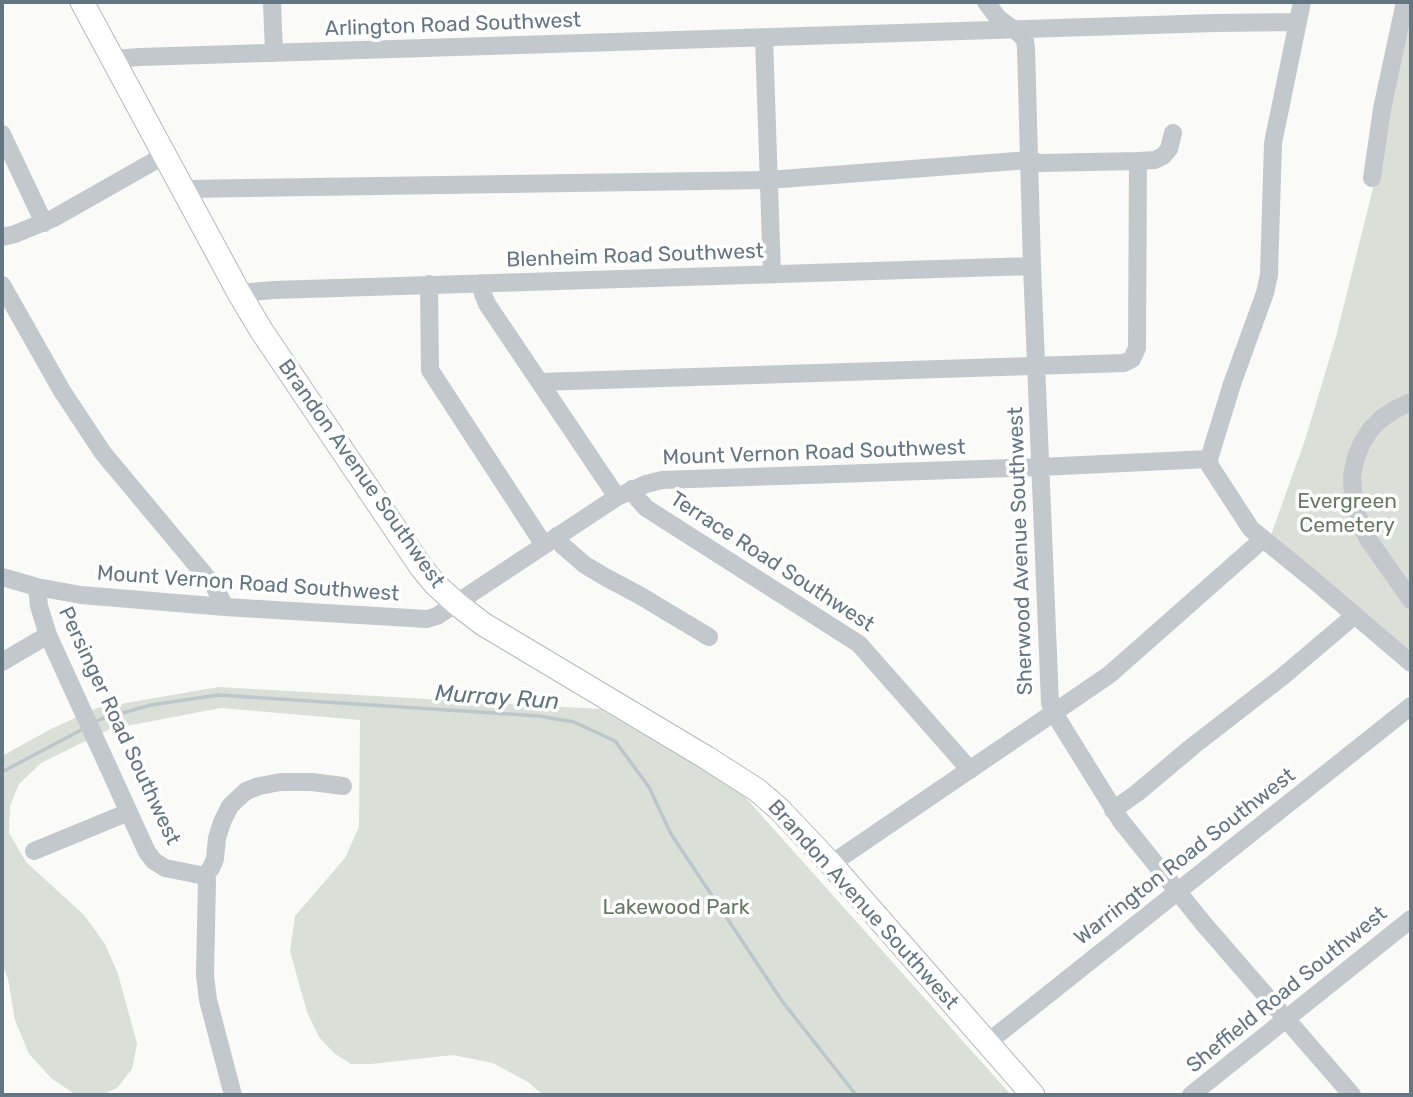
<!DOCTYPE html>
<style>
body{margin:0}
#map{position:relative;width:1413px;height:1097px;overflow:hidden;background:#fafaf8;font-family:Rubik,sans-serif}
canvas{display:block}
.frame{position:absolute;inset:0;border:4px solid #657683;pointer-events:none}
</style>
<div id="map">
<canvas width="1413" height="1097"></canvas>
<div class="frame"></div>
</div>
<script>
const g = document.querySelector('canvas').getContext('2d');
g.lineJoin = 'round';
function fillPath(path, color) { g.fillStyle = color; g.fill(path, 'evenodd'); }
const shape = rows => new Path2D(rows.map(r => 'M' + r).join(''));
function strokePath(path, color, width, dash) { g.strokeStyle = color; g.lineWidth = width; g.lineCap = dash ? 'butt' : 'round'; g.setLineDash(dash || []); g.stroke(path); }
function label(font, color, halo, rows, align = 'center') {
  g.font = font + ' Rubik,sans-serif'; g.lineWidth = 7; g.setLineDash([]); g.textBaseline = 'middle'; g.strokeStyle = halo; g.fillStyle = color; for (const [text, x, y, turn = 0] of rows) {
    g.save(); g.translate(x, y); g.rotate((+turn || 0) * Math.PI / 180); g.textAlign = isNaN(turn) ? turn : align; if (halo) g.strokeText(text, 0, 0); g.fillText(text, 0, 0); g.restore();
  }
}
fillPath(shape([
 [1411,6,1411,651,1271,535,1306,437,1336,337,1377,172],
 [219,687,600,709,727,783,746,798,1011,1095,543,1095,528,1082,493,1063,453,1055,371,1064,351,1064,335,1054,319,1037,307,1012,290,951,295,916,345,858,359,827,360,720,221,708,110,729,41,763,19,784,10,806,9,833,26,862,84,915,105,944,118,974,137,1044,132,1069,117,1088,102,1095,75,1094,52,1079,29,1054,15,1020,8,979,2,964,2,756,51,729,97,708]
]), '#dadfd7');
strokePath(shape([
 [93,723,101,719,151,705,218,695,539,716,574,722,615,741,649,787,671,834,782,1001,856,1095],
 [2,772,83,729]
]), '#bbc7cb', 3.5);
const major = shape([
 [82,2,239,293,261,330,421,567,435,584,457,604,483,624,707,758,757,790,779,809,831,864,1033,1095]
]);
strokePath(major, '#b5babe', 25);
strokePath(shape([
 [272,2,274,53],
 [986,2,998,18,1021,35,1025,41,1026,48,1032,266,1050,703,1054,713,1121,821,1203,923,1352,1095],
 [1302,2,1273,143,1269,275,1265,293,1232,384,1209,459,1210,466,1251,529,1310,577,1411,663],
 [764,38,772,274],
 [113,59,140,57,1215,23,1298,22],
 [2,134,44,223],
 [1372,178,1382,109,1405,2],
 [183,189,768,180,1029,160,1040,163,1138,161,1155,160,1163,156,1169,149,1173,133],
 [2,237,15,234,54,218,165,155],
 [481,283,483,294,487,304,617,497],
 [429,284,430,370,544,545],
 [2,285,62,391,103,453,214,586,225,607],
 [239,293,274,290,1032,266],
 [540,382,1124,363,1132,359,1137,348,1138,161],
 [1411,402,1394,410,1381,419,1370,430,1362,443,1356,457,1352,476,1353,494,1356,511,1363,529,1368,539,1411,600],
 [632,489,638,499,646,508,859,644,970,770],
 [557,536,563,546,585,565,607,578,639,595,709,637],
 [2,577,37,587,81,595,225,607,427,619,437,616,617,497,646,484,662,480,1040,467,1209,459],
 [37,587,39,606,48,635,147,852,154,861,165,868,205,876,207,880,205,975,208,1000,233,1095],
 [2,662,48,635],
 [1113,810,1137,793,1193,746,1282,677,1355,615],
 [34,851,129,812],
 [831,864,1109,675,1262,540],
 [205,876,211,868,215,859,217,838,222,822,230,806,246,791,259,786,281,782,312,782,343,786],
 [987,1043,1411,706],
 [1191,1095,1411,919]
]), '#c3c8cc', 18);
strokePath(major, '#fff', 23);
label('21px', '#657683', '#fff', [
 ["Arlington Road Southwest",453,25,-2],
 ["Blenheim Road Southwest",635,256,-2],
 ["Mount Vernon Road Southwest",814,453,-2],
 ["Brandon Avenue Southwest",361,474,55],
 ["Sherwood Avenue Southwest",1021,551,-92],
 ["Terrace Road Southwest",772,562,33],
 ["Mount Vernon Road Southwest",248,584,4],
 ["Persinger Road Southwest",119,726,65],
 ["Warrington Road Southwest",1185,857,-38],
 ["Brandon Avenue Southwest",863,905,48],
 ["Sheffield Road Southwest",1287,990,-39]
]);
label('21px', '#687a64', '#fff', [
 ["Evergreen",1347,502],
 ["Cemetery",1347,526],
 ["Lakewood Park",676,908]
]);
label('italic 23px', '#60757c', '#fff', [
 ["Murray Run",497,698,4]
]);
</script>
